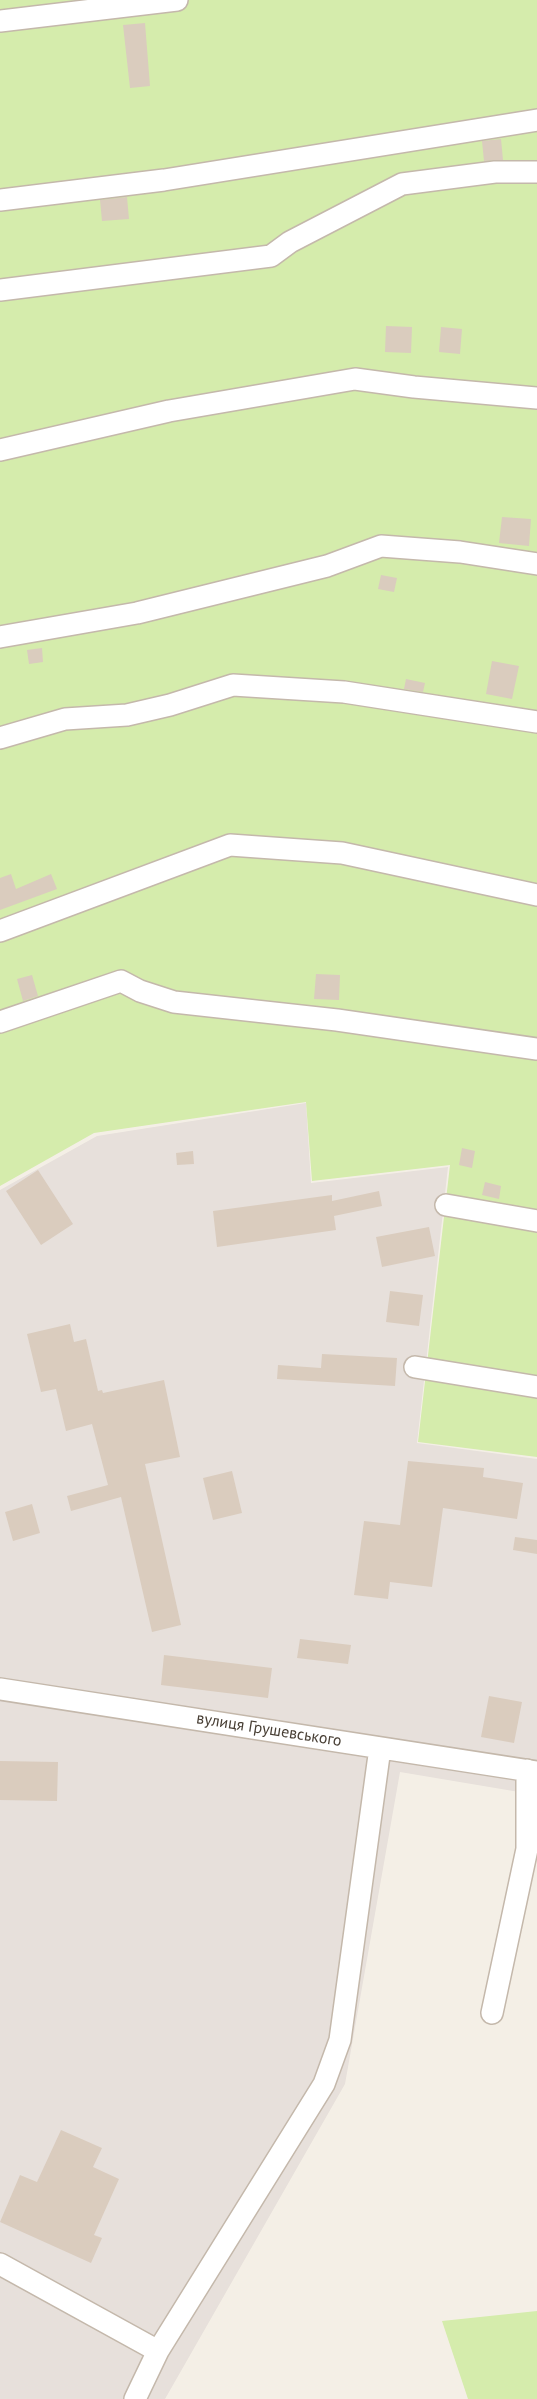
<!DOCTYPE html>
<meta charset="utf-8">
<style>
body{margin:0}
canvas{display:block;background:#f4efe6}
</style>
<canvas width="537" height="2399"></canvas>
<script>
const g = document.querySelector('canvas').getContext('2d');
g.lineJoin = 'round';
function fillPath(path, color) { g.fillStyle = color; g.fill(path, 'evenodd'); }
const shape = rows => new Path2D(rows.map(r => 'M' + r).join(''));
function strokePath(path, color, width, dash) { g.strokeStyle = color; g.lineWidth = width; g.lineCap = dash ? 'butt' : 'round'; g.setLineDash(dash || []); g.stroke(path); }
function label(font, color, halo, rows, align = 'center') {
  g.font = font + ' "PT Sans",sans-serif'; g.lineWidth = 4.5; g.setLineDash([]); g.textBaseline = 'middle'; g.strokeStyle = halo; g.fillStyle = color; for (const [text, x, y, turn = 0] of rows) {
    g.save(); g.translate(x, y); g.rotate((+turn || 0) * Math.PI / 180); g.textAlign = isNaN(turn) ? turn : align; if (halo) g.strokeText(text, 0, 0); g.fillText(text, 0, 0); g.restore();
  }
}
fillPath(shape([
 [306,1103,311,1183,448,1167,417,1443,537,1459,537,1795,400,1772,345,2084,165,2399,0,2399,0,1190,97,1136]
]), '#e7e0db');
fillPath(shape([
 [0,0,537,0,537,1457,418,1442,450,1165,312,1181,306,1102,94,1133,0,1186],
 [537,2311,537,2399,468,2399,442,2321]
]), '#d5ecac');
fillPath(shape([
 [145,23,150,86,130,88,123,25],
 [501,139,503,160,484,161,482,141],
 [127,197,129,219,102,221,100,200],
 [386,326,412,327,411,353,385,352],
 [441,327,462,329,460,354,439,352],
 [502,517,531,519,529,546,499,543],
 [381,575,397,578,394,592,378,589],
 [42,648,43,662,29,664,27,650],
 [492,661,519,666,512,699,486,694],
 [406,679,425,683,423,692,404,689],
 [11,874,16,889,51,874,57,889,0,910,0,878],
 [316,974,340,975,339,1000,314,999],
 [32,975,38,996,23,1001,17,979],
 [462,1148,475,1151,472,1168,459,1165],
 [193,1151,194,1164,177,1165,176,1153],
 [38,1170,73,1224,41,1245,6,1191],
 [485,1182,501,1186,499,1199,482,1195],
 [379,1191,382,1206,334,1216,336,1230,217,1247,213,1211,332,1195,332,1201],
 [429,1227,435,1256,382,1267,376,1237],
 [390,1291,423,1295,419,1326,386,1322],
 [70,1324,74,1342,86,1339,98,1391,102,1390,103,1393,164,1380,180,1457,145,1464,181,1625,152,1632,121,1497,71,1511,67,1496,108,1485,92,1424,66,1431,56,1389,41,1392,27,1334],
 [322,1354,397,1358,395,1386,277,1379,278,1365,321,1368],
 [408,1461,484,1468,483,1477,523,1483,517,1519,443,1508,432,1587,390,1582,388,1599,354,1595,364,1521,400,1525],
 [232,1471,242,1513,213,1520,203,1478],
 [32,1504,40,1533,13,1541,5,1512],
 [515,1537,537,1540,537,1554,513,1550],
 [300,1639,351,1645,348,1664,297,1658],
 [164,1655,272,1668,268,1698,161,1685],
 [489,1696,522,1702,514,1743,481,1737],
 [0,1761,58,1762,57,1801,0,1800],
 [61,2130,102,2148,93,2167,119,2179,94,2235,102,2238,91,2263,0,2222,20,2175,37,2182]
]), '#daccbe');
const minor = shape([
 [0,21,177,0],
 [0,200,164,180,537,120],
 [0,290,271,256,290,242,402,184,495,172,537,172],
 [0,450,169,411,355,379,414,387,537,398],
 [0,637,137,613,327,566,381,546,460,552,537,564],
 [0,738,65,719,127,715,170,705,233,685,344,692,537,722],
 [0,931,230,845,342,853,537,895],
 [0,1022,121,981,140,991,174,1002,337,1020,537,1049],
 [446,1205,537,1221],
 [415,1367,537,1387],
 [0,1689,537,1772],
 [492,2013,527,1849,527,1770],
 [0,2264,158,2351,324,2084,340,2040,380,1748],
 [135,2399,158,2351]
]);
strokePath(minor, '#c4b8ab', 24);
strokePath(minor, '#fff', 21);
label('16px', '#483f35', '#fff', [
 ["вулиця Грушевського",269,1730,9]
]);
</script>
